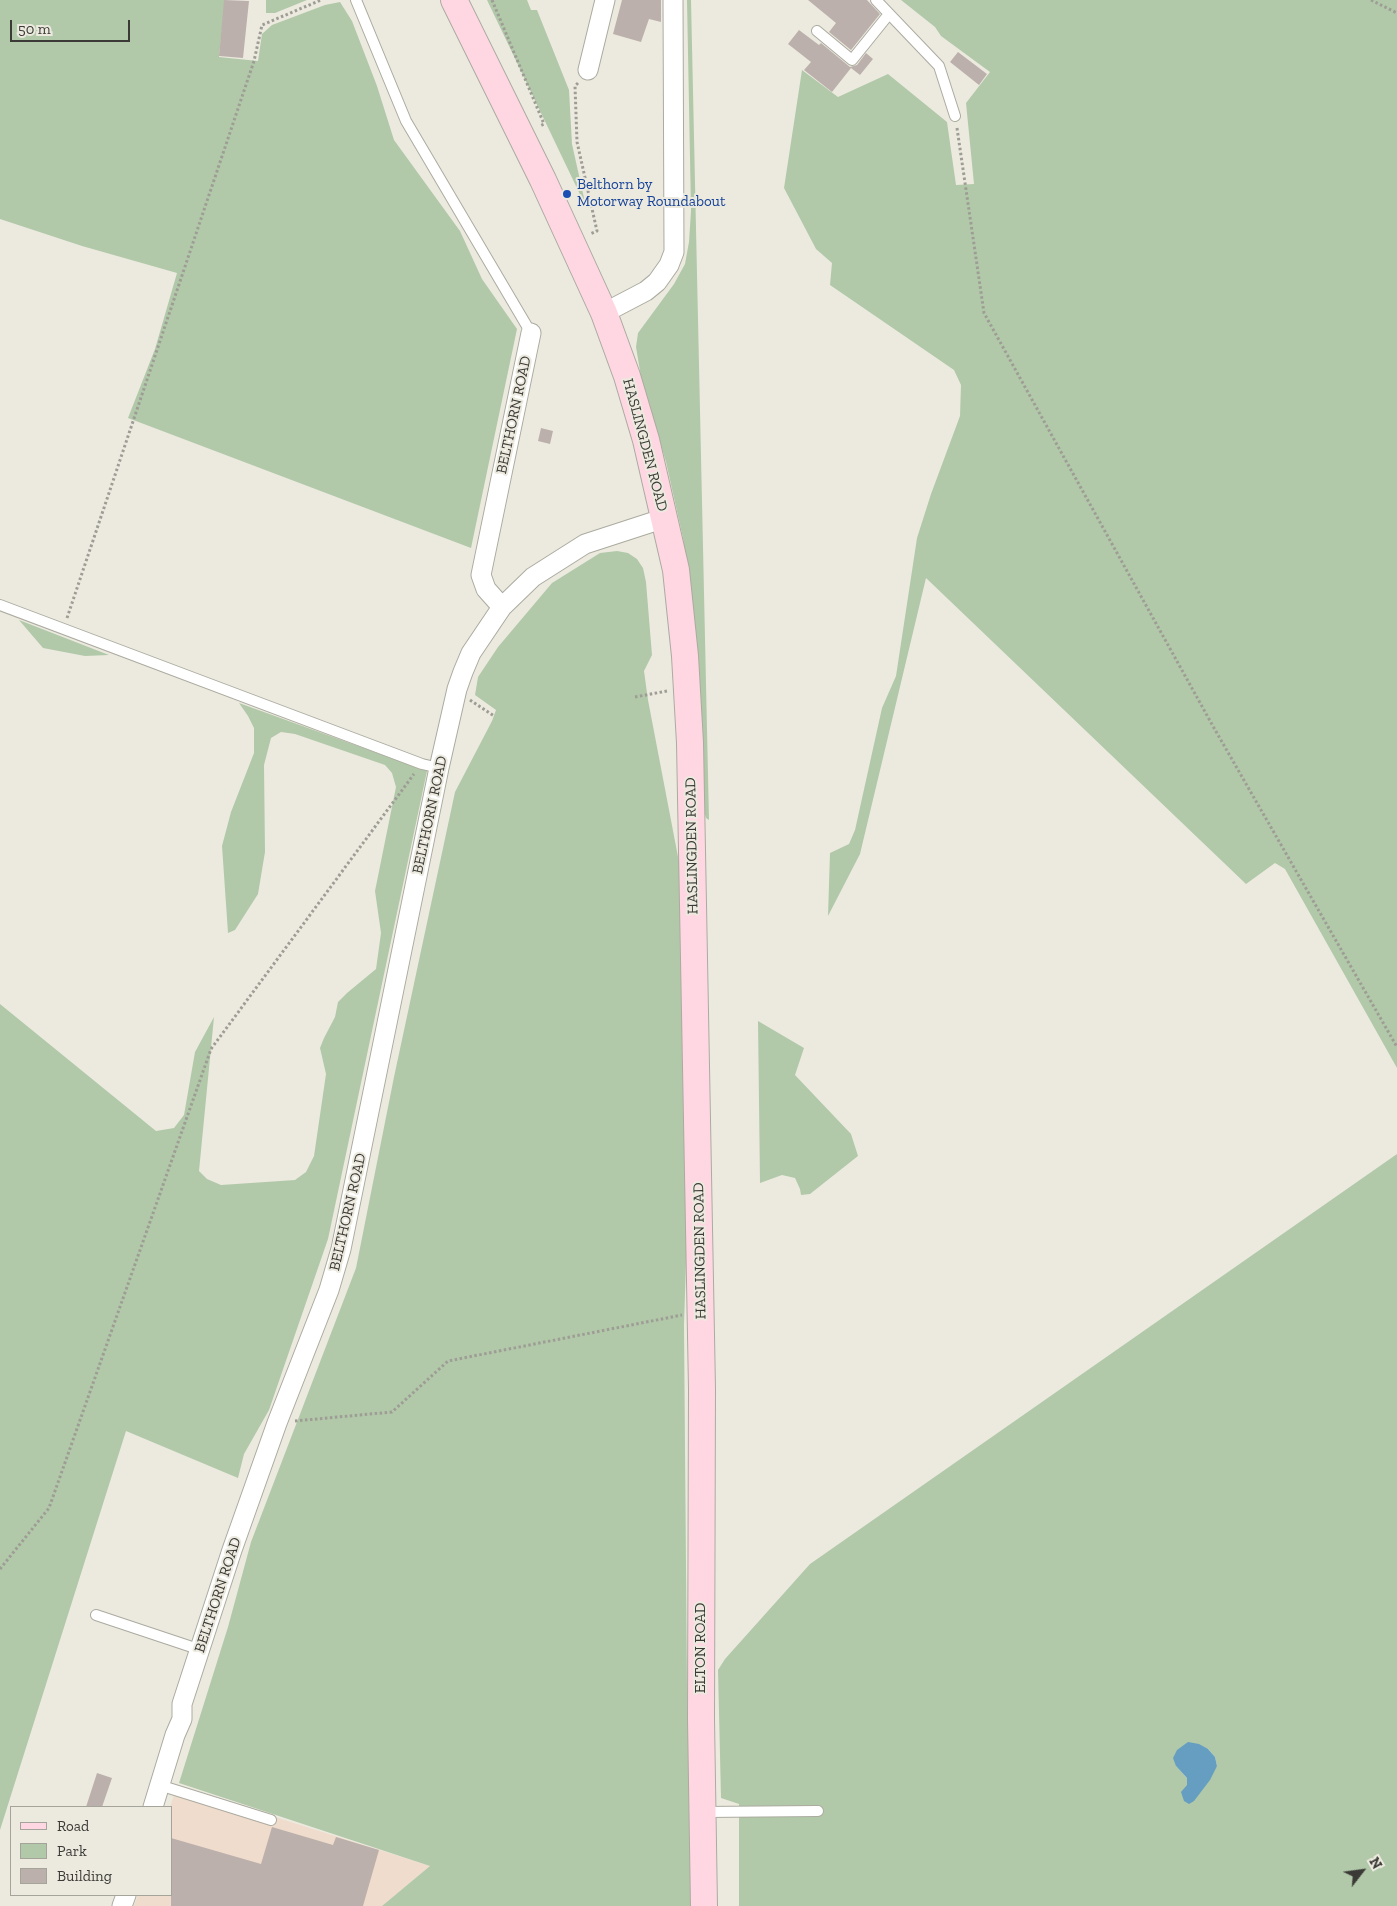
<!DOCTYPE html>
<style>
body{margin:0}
#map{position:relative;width:1397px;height:1906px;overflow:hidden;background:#eceadf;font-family:"Zilla Slab",serif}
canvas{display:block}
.legend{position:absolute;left:10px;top:1806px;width:162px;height:90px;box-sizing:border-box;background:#eceadf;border:1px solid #a5a49b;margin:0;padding:6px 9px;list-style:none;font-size:15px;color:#3b3a36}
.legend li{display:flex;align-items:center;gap:10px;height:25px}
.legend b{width:25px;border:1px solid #a5a49b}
.north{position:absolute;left:1337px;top:1846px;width:50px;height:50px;-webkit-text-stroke:4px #eceadf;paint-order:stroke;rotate:60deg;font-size:14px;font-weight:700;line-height:20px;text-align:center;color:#3b3a36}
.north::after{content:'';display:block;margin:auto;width:18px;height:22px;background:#3b3a36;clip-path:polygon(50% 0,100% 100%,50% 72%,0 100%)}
.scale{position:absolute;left:10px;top:20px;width:120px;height:22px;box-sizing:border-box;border:2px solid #3b3a36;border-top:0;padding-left:6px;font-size:15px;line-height:18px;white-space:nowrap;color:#3b3a36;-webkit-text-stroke:4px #eceadf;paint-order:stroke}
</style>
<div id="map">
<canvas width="1397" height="1906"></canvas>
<ul class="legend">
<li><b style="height:6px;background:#ffd7e2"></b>Road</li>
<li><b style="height:14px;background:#b1c9a9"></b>Park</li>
<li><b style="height:14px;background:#bcb0ac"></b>Building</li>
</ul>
<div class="north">N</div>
<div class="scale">50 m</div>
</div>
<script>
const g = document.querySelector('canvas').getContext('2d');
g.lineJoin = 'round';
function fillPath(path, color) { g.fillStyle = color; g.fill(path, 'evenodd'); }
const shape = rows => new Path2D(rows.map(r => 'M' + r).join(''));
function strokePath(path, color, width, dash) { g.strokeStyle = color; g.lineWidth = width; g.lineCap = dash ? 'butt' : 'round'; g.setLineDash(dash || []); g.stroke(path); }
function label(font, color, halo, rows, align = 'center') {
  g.font = font + ' "Zilla Slab",serif'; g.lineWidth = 4; g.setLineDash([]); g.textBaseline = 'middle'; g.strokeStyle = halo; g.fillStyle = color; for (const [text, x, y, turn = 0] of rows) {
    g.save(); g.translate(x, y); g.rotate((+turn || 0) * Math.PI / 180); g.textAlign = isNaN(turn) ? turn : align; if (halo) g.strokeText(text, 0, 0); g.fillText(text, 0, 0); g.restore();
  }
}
fillPath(shape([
 [177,1786,430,1866,382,1906,134,1906,138,1895,171,1895,171,1807,170,1807]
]), '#efdccc');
fillPath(shape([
 [0,0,225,0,219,57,258,61,262,34,272,25,325,5,340,2,352,21,377,86,394,140,460,231,482,279,517,329,471,548,128,418,155,349,177,273,82,246,0,219],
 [266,0,307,0,275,13,266,13],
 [487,0,527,0,531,10,537,10,569,90,572,144,586,207],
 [687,0,691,0,709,820,706,818,702,803,692,612,683,538,666,462,641,377,636,347,638,333,674,284,685,264,689,242,691,211],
 [901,0,1397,0,1397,1068,1285,869,1275,863,1246,884,926,578,860,854,828,916,830,853,849,844,855,830,882,708,896,676,917,538,931,494,960,416,961,385,954,370,830,285,832,263,816,249,784,188,802,70,838,97,888,74,947,122,956,185,974,184,966,103,990,72,941,36,935,27],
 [617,551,628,553,637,559,643,568,646,582,652,655,644,671,648,700,679,862,688,1200,684,1325,687,1686,692,1906,382,1906,430,1866,179,1783,228,1627,251,1542,356,1268,394,1077,455,792,492,721,496,710,475,695,478,677,498,647,552,583,600,553],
 [19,620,109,655,85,656,43,648],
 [239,703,427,771,328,1239,269,1410,244,1454,238,1478,126,1431,0,1830,0,1004,156,1131,174,1128,184,1115,195,1052,214,1017,199,1171,207,1179,221,1185,295,1180,306,1172,314,1156,326,1074,320,1048,324,1038,335,1017,338,1002,347,993,376,969,381,933,375,891,396,787,392,773,385,765,295,734,281,732,271,738,264,765,265,852,258,894,235,930,228,933,222,846,231,812,254,753,254,728,248,716],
 [758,1021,804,1048,795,1075,851,1134,858,1156,810,1194,801,1195,800,1189,795,1178,782,1175,760,1183],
 [1397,1154,1397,1906,739,1906,739,1804,721,1798,718,1670,725,1659,810,1564],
 [1208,1749,1215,1757,1217,1766,1187,1785,1187,1778,1176,1766]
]), '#b1c9a9');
fillPath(shape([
 [1188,1742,1199,1744,1208,1749,1215,1757,1217,1766,1210,1780,1194,1801,1189,1804,1184,1801,1181,1792,1187,1785,1187,1778,1176,1766,1173,1758,1177,1750]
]), '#659ec1');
fillPath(shape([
 [224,0,249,1,243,58,219,56],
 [622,0,661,0,661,22,649,19,641,42,613,34],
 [808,0,867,0,880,14,851,50,829,32,836,23],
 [799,30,819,45,821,43,850,67,857,65,866,53,873,59,860,75,851,68,832,92,804,70,811,62,788,44],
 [958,52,987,74,979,85,950,62],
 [541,428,553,431,550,444,538,441],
 [97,1773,112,1778,102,1807,86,1807],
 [272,1827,333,1845,336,1837,379,1850,363,1906,171,1906,171,1838,261,1864]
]), '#bcb0ac');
const lane = shape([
 [356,0,406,121,531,333],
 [876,0,939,66,955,116],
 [817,31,852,60,889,14],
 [0,605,422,764,439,768],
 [96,1615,201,1650],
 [159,1785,271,1820],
 [704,1812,818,1811]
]);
const street = shape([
 [588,70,605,0],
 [604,313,646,291,657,282,669,265,674,252,673,0],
 [502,607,486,589,481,575,531,333],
 [153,1807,175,1735,182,1719,182,1704,232,1550,277,1423,329,1290,341,1249,439,768,457,689,463,672,471,653,502,607,533,577,585,544,665,518],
 [122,1906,126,1895]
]);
const secondary = shape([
 [454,0,543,180,604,313,627,376,646,440,676,570,685,656,690,743,702,1389,701,1719,704,1906]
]);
strokePath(lane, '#acaba0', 12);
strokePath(street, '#acaba0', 21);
strokePath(secondary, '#acaba0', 28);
strokePath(shape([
 [492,0,544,124,540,126],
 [1371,0,1397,13],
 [578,83,575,86,577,142,597,231,590,234],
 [957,128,984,313,1214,728,1397,1047],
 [67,618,254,61,262,25,321,0],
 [635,697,667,691],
 [470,700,494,716],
 [295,1421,392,1412,448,1361,682,1315],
 [0,1569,49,1508,211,1049,414,774]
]), '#9e9d95', 3, [2.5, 2.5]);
strokePath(lane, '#fff', 10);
strokePath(street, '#fff', 19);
strokePath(secondary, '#ffd7e2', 26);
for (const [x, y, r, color] of [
 [567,194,5,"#1a4fb4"]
]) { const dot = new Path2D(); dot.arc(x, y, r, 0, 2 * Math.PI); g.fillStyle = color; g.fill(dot); strokePath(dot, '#eceadf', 2); }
label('15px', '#164399', '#eceadf', [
 ["Belthorn by",577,185],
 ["Motorway Roundabout",577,202]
], 'left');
label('15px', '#3b3a36', '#eceadf', [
 ["BELTHORN ROAD",514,415,-78],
 ["HASLINGDEN ROAD",645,445,75],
 ["BELTHORN ROAD",430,815,-78],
 ["HASLINGDEN ROAD",692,846,-91],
 ["BELTHORN ROAD",348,1212,-77],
 ["HASLINGDEN ROAD",700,1251,-91],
 ["BELTHORN ROAD",218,1595,-72],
 ["ELTON ROAD",701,1648,-90]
]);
</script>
